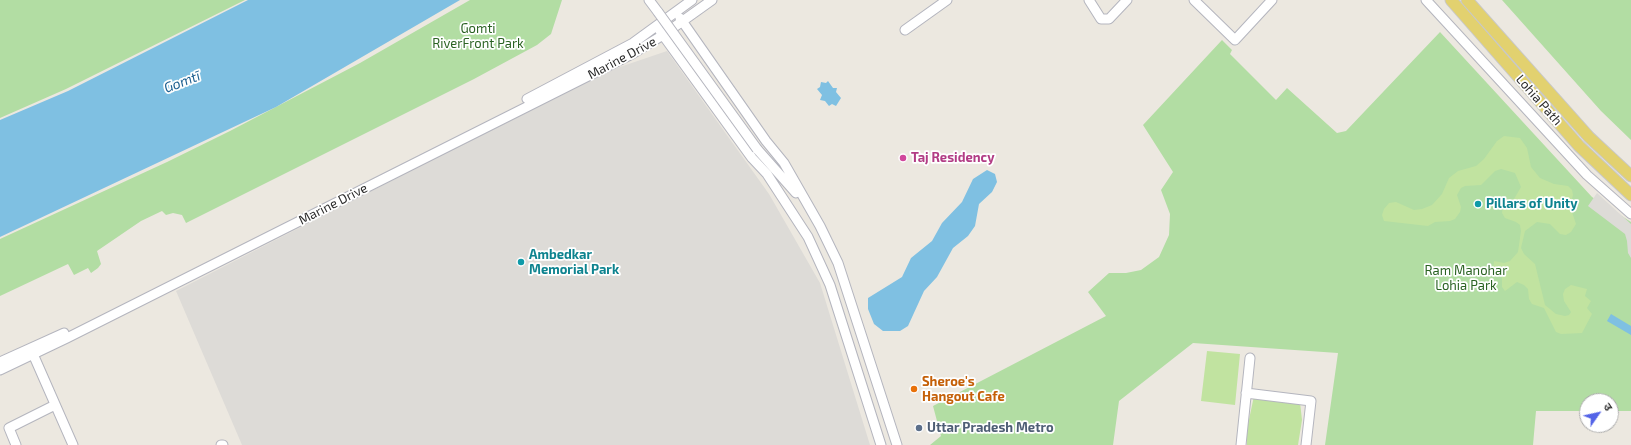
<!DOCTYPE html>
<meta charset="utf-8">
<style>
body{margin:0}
#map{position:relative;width:1631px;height:445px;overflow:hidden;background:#ece8e0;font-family:"Exo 2","Noto Sans Devanagari",sans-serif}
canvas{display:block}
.north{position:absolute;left:1579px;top:393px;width:40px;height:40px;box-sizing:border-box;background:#fff;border:1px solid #ababab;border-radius:50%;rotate:56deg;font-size:11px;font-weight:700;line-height:16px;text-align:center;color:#2c2c2c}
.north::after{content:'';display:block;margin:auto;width:14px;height:18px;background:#5363e7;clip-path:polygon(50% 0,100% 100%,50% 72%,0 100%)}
</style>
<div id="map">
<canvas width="1631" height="445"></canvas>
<div class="north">उ</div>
</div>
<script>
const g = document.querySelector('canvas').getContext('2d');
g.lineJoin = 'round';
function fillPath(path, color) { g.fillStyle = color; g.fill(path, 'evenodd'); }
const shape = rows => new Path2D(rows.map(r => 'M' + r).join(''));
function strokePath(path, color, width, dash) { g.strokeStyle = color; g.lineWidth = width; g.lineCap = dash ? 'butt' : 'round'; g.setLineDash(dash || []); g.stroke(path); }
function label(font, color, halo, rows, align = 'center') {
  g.font = font + ' "Exo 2",sans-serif'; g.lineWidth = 3.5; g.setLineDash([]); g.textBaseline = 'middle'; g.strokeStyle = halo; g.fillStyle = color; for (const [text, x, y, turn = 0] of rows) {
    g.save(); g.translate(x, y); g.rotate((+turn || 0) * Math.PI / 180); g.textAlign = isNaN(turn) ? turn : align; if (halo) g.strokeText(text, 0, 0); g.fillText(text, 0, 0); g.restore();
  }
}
fillPath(shape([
 [0,0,245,0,66,89,0,118],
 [470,0,562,0,551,34,537,45,474,79,186,223,182,215,173,213,166,215,162,211,141,221,97,251,101,264,98,268,91,273,88,268,74,275,68,264,0,296,0,239,167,162,230,131,360,63],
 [1502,0,1631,0,1631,140,1601,111],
 [1440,32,1592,197,1631,222,1631,411,1611,411,1611,401,1587,401,1587,411,1536,411,1533,445,1325,445,1338,353,1193,343,1119,401,1113,445,930,445,941,436,933,406,1106,316,1088,292,1109,273,1126,273,1141,270,1159,257,1169,235,1170,214,1161,190,1173,172,1143,125,1222,40,1232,50,1230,54,1276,100,1287,88,1337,133,1346,131]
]), '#b2dda3');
fillPath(shape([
 [1504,136,1520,138,1527,148,1531,167,1540,178,1554,184,1568,186,1572,190,1573,195,1570,206,1576,224,1571,232,1566,235,1560,234,1550,224,1537,222,1525,231,1521,248,1524,254,1535,264,1545,305,1556,314,1565,316,1569,315,1571,312,1564,301,1563,294,1565,289,1571,285,1587,289,1585,296,1591,301,1587,308,1592,314,1582,333,1561,334,1556,332,1544,308,1532,304,1529,299,1528,289,1524,285,1517,282,1505,291,1502,287,1502,277,1493,271,1494,261,1504,263,1510,261,1518,252,1521,231,1520,225,1516,222,1505,218,1502,213,1503,207,1514,199,1521,187,1515,173,1501,169,1495,171,1481,185,1465,186,1461,188,1457,195,1461,207,1460,212,1455,219,1450,221,1435,222,1428,226,1384,221,1382,215,1384,209,1389,203,1396,202,1414,210,1422,209,1432,205,1442,194,1449,178,1458,171,1476,166,1484,159,1497,141],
 [1207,351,1240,354,1235,405,1201,401],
 [1254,396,1277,402,1300,402,1302,420,1298,445,1247,445,1247,429]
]), '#c1e3a0');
fillPath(shape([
 [667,51,769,194,820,283,870,445,242,445,176,291,574,87,614,69],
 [1597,193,1631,224,1631,258,1628,253,1627,241,1625,234,1588,206]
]), '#dddbd7');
fillPath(shape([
 [248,0,460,0,276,107,0,237,0,120,68,91],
 [828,81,833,88,837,88,836,92,841,98,836,106,832,104,829,106,825,101,820,100,822,95,817,89,820,87,821,82,826,83],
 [987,170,995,174,997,182,992,192,979,204,975,226,968,236,953,248,937,277,924,291,908,326,900,331,883,331,874,324,868,309,868,298,902,277,911,258,932,241,942,223,962,202,973,179],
 [1611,314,1631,326,1631,335,1607,321]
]), '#7fc0e2');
const minor = shape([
 [649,0,658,12],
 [1089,0,1101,19,1109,19,1127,0],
 [1194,0,1235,40,1272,0],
 [1426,0,1587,175,1631,214],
 [680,18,766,141,784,163,820,226,838,263,897,445],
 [905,30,947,0],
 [660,31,752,158,767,174,808,237,830,285,881,445],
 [527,99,633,43,692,0],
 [757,149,796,193],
 [33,354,73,445],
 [0,362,64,333],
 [0,370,67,338,632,54,663,35,712,0],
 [1246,393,1311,401,1306,445],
 [16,445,9,428,55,405],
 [221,445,223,445],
 [1241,445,1250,358]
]);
const major = shape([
 [1451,0,1579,146,1631,195],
 [1467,0,1589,137,1631,176]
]);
strokePath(minor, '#b4b5be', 11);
strokePath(major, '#c8c8c8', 13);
strokePath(minor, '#fff', 9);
strokePath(major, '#e2d16f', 11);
const minorBridge = shape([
 [658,12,757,149]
]);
strokePath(minorBridge, '#b4b5be', 11, []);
strokePath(minorBridge, '#fff', 9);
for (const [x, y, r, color] of [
 [903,158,4,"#d1479c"],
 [1478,204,4,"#0f9aa8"],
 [521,262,4,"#0f9aa8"],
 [914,389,4,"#e8710a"],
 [919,428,4,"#5c6f8a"]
]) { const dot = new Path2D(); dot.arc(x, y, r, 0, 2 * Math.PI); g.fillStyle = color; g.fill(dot); strokePath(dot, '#fff', 1.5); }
label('13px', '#2b6323', '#fff', [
 ["Gomti",478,29],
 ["RiverFront Park",478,44],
 ["Ram Manohar",1466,271],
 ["Lohia Park",1466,286]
]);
label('13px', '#2c2c2c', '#fff', [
 ["Marine Drive",622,58,-28],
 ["Lohia Path",1539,100,49],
 ["Marine Drive",333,204,-27]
]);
label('bold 13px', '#b23c85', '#fff', [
 ["Taj Residency",911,158]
], 'left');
label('bold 13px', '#0d838f', '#fff', [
 ["Pillars of Unity",1486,204],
 ["Ambedkar",529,255],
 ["Memorial Park",529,270]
], 'left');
label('bold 13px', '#c56008', '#fff', [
 ["Sheroe's",922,382],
 ["Hangout Cafe",922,397]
], 'left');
label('bold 13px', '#4e5e75', '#fff', [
 ["Uttar Pradesh Metro",927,428]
], 'left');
label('italic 14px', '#1c5f90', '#fff', [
 ["Gomtī",182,82,-21]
]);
</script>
